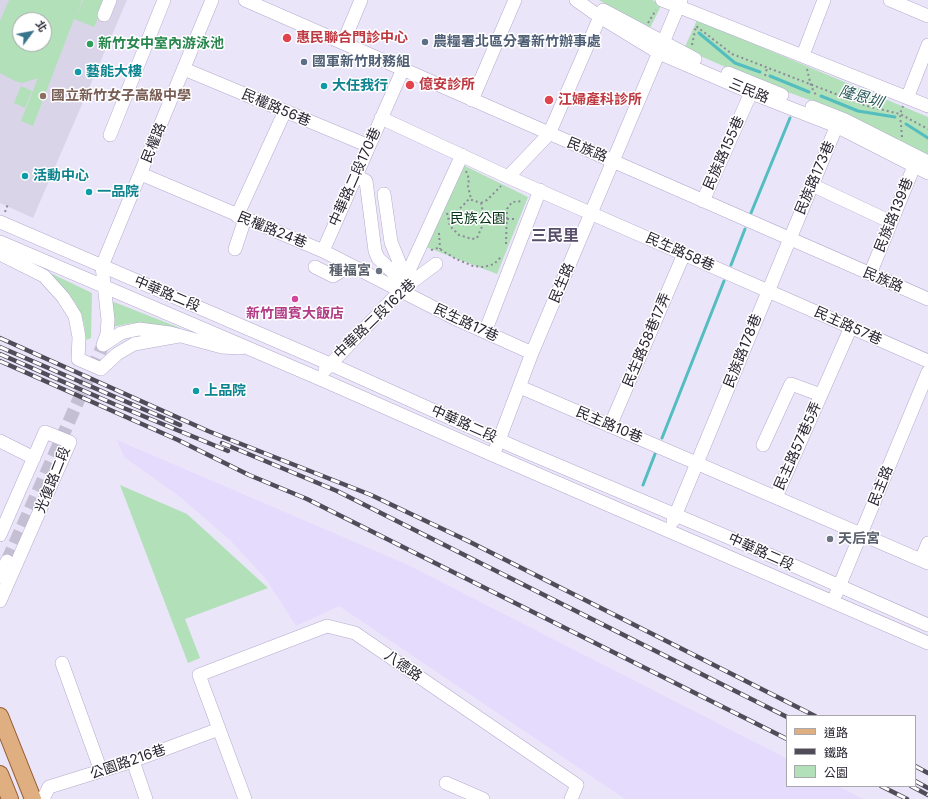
<!DOCTYPE html>
<meta charset="utf-8">
<style>
body{margin:0}
#map{position:relative;width:928px;height:799px;overflow:hidden;background:#ebe5fa;font-family:Inter,"Noto Sans TC",sans-serif}
canvas{display:block}
.legend{position:absolute;left:786px;top:715px;width:130px;height:72px;box-sizing:border-box;background:#fff;border:1px solid #a9a8ad;margin:0;padding:5px 7px;list-style:none;font-size:12px;color:#292532}
.legend li{display:flex;align-items:center;gap:8px;height:20px}
.legend b{width:20px;border:1px solid #a9a8ad}
.north{position:absolute;left:12px;top:12px;width:40px;height:40px;box-sizing:border-box;background:#fff;border:1px solid #a9a8ad;border-radius:50%;rotate:58deg;font-size:11px;font-weight:700;line-height:16px;text-align:center;color:#292532}
.north::after{content:'';display:block;margin:auto;width:14px;height:18px;background:#38748b;clip-path:polygon(50% 0,100% 100%,50% 72%,0 100%)}
</style>
<div id="map">
<canvas width="928" height="799"></canvas>
<ul class="legend">
<li><b style="height:5px;background:#dfaf82"></b>道路</li>
<li><b style="height:5px;background:#504c5a"></b>鐵路</li>
<li><b style="height:11px;background:#b1e0b9"></b>公園</li>
</ul>
<div class="north">北</div>
</div>
<script>
const g = document.querySelector('canvas').getContext('2d');
g.lineJoin = 'round';
function fillPath(path, color) { g.fillStyle = color; g.fill(path, 'evenodd'); }
const shape = rows => new Path2D(rows.map(r => 'M' + r).join(''));
function strokePath(path, color, width, dash) { g.strokeStyle = color; g.lineWidth = width; g.lineCap = dash ? 'butt' : 'round'; g.setLineDash(dash || []); g.stroke(path); }
function label(font, color, halo, rows, align = 'center') {
  g.font = font + ' Inter,"Noto Sans TC",sans-serif'; g.lineWidth = 3; g.setLineDash([]); g.textBaseline = 'middle'; g.strokeStyle = halo; g.fillStyle = color; for (const [text, x, y, turn = 0] of rows) {
    g.save(); g.translate(x, y); g.rotate((+turn || 0) * Math.PI / 180); g.textAlign = isNaN(turn) ? turn : align; if (halo) g.strokeText(text, 0, 0); g.fillText(text, 0, 0); g.restore();
  }
}
fillPath(shape([
 [117,440,408,565,776,753,787,759,787,786,838,786,863,799,625,799,339,606,296,626,266,579,230,540,179,496,124,457]
]), '#e5dbfd');
fillPath(shape([
 [0,0,127,0,33,218,0,203],
 [20,20,44,20,44,44,20,44]
]), '#dad4e9');
fillPath(shape([
 [9,0,82,0,76,17,83,0,106,0,94,27,74,19,33,126,21,121,38,78,22,83,15,81,0,73,0,21],
 [20,20,44,20,44,44,20,44],
 [599,0,653,0,661,6,649,30],
 [697,20,928,117,928,157,842,112,758,81,684,49],
 [21,86,32,91,25,108,14,103],
 [461,164,528,197,497,274,426,247],
 [46,271,92,293,91,338,86,340,84,323,75,302],
 [109,300,180,328,178,330,132,323,112,327],
 [120,485,187,514,268,588,185,619,200,658,188,663]
]), '#b1e0b9');
strokePath(shape([
 [699,33,735,63,760,72],
 [770,76,809,92],
 [821,96,858,111,895,117],
 [906,124,928,138],
 [751,213,790,118],
 [731,265,745,229],
 [662,438,724,281],
 [643,485,655,454]
]), '#53bdc0', 3);
strokePath(shape([
 [7,561,103,345]
]), '#c4bfd2', 13, [13, 6]);
const minor = shape([
 [245,0,928,299],
 [576,0,600,17,659,53,759,96,836,126,928,173],
 [662,0,928,106],
 [890,0,928,16],
 [605,11,695,59],
 [104,15,110,0],
 [343,43,361,0],
 [803,55,824,0],
 [184,69,369,146],
 [728,73,782,95],
 [908,96,928,45],
 [472,100,515,0],
 [812,107,845,120,928,162],
 [381,118,508,177,928,361],
 [110,135,164,0],
 [141,174,323,251,454,318,532,353],
 [356,176,366,181,375,251,378,258,404,283],
 [508,177,549,134,603,10],
 [812,185,891,222],
 [384,194,391,242,406,279],
 [703,201,754,86],
 [237,216,285,111],
 [0,222,330,364,517,448,749,546,928,625],
 [0,242,318,378,493,455,928,643],
 [235,249,245,219],
 [323,251,403,69],
 [0,254,44,276,63,297,75,316,79,337,78,359,101,369,117,354,134,344,179,336],
 [315,267,333,276,351,265],
 [870,274,917,159],
 [401,288,462,155],
 [485,332,540,190],
 [103,345,107,334,108,320,102,266,212,0],
 [103,345,121,333,139,329,170,333,222,347,241,348],
 [325,370,401,290,436,264],
 [520,387,928,563],
 [610,426,684,254],
 [0,441,34,458],
 [763,445,791,384,821,395],
 [496,448,532,353,681,0],
 [776,497,851,327],
 [673,521,840,118],
 [0,535,45,432,70,442,0,601],
 [921,560,928,543],
 [0,577,7,561],
 [836,594,928,372],
 [62,663,101,771],
 [133,761,146,799],
 [446,783,483,799],
 [43,799,49,787,133,761,219,729],
 [245,799,199,675,327,626,355,633,577,785,571,799]
]);
const major = shape([
 [0,716,33,799],
 [0,774,10,799]
]);
strokePath(minor, '#b5aacc', 14);
strokePath(major, '#925c30', 18);
strokePath(shape([
 [648,23,656,10],
 [692,45,696,26,732,54,867,106,900,114,928,129],
 [807,69,811,86,817,97],
 [765,76,767,68],
 [902,137,900,114,903,106],
 [466,171,469,179,468,186,471,199],
 [481,203,487,200,501,186],
 [5,212,8,204],
 [447,213,450,226,459,235,472,239,477,238,484,222,482,207,481,203,469,199,449,220],
 [507,219,517,219],
 [439,233,440,249],
 [506,244,507,209,512,202,523,201],
 [431,250,438,248,456,259,473,266,484,267,494,264,501,257]
]), '#8e899a', 2, [2, 3]);
strokePath(minor, '#fff', 13);
strokePath(major, '#dfaf82', 16);
const rail = shape([
 [0,338,208,431,371,495,468,541,815,716],
 [0,347,180,425],
 [0,354,114,404,228,451],
 [0,361,178,440,249,475,307,499,787,739],
 [222,443,337,491,787,717],
 [915,766,928,773],
 [915,781,928,788],
 [881,786,907,799],
 [911,786,928,795]
]);
strokePath(rail, '#504c5a', 4.5);
strokePath(rail, '#fff', 3, [9]);
for (const [x, y, r, color] of [
 [287,38,5,"#e0444e"],
 [425,42,4,"#5c6f8a"],
 [90,44,4,"#2e9e5b"],
 [304,62,4,"#5c6f8a"],
 [78,72,4,"#0f9aa8"],
 [410,85,5,"#e0444e"],
 [324,86,4,"#0f9aa8"],
 [43,96,4,"#8d6e63"],
 [549,100,5,"#e0444e"],
 [25,176,4,"#0f9aa8"],
 [89,192,4,"#0f9aa8"],
 [379,271,4,"#6b7280"],
 [295,299,4,"#d1479c"],
 [196,391,4,"#0f9aa8"],
 [830,539,4,"#6b7280"]
]) { const dot = new Path2D(); dot.arc(x, y, r, 0, 2 * Math.PI); g.fillStyle = color; g.fill(dot); strokePath(dot, '#fff', 1.5); }
label('bold 14px', '#be3a42', '#fff', [
 ["惠民聯合門診中心",296,38],
 ["億安診所",419,85],
 ["江婦產科診所",558,100]
], 'left');
label('bold 14px', '#4e5e75', '#fff', [
 ["農糧署北區分署新竹辦事處",433,42],
 ["國軍新竹財務組",312,62]
], 'left');
label('bold 14px', '#27864d', '#fff', [
 ["新竹女中室內游泳池",98,44]
], 'left');
label('bold 14px', '#0d838f', '#fff', [
 ["藝能大樓",86,72],
 ["大任我行",332,86],
 ["活動中心",33,176],
 ["一品院",97,192],
 ["上品院",204,391]
], 'left');
label('14px', '#292532', '#fff', [
 ["三民路",749,91,23],
 ["民權路56巷",276,108,23],
 ["民權路",154,143,-68],
 ["民族路",587,150,22],
 ["民族路155巷",724,153,-66],
 ["中華路二段170巷",355,177,-66],
 ["民族路173巷",815,178,-67],
 ["民族路139巷",894,215,-68],
 ["民權路24巷",272,230,22],
 ["民生路58巷",680,252,24],
 ["民族路",883,280,23],
 ["民生路",562,283,-67],
 ["中華路二段",167,294,23],
 ["中華路二段162巷",375,319,-44],
 ["民生路17巷",466,323,25],
 ["民主路57巷",848,326,24],
 ["民生路58巷17弄",647,340,-67],
 ["民族路178巷",743,351,-68],
 ["中華路二段",464,424,24],
 ["民主路10巷",609,425,23],
 ["民主路57巷5弄",798,446,-66],
 ["光復路二段",53,480,-68],
 ["民主路",881,486,-68],
 ["中華路二段",761,552,24],
 ["八德路",403,666,35],
 ["公園路216巷",128,762,-19]
]);
label('bold 14px', '#785e54', '#fff', [
 ["國立新竹女子高級中學",51,96]
], 'left');
label('14px', '#033414', '#fff', [
 ["民族公園",478,219]
]);
label('bold 14px', '#5b616d', '#fff', [
 ["種福宮",371,271],
 ["天后宮",838,539,"left"]
], 'right');
label('bold 14px', '#b23c85', '#fff', [
 ["新竹國賓大飯店",295,314]
]);
label('italic 15px', '#2c5b5c', '#fff', [
 ["隆恩圳",861,97,16]
]);
label('bold 16px', '#584e6c', '#fff', [
 ["三民里",555,236]
]);
</script>
